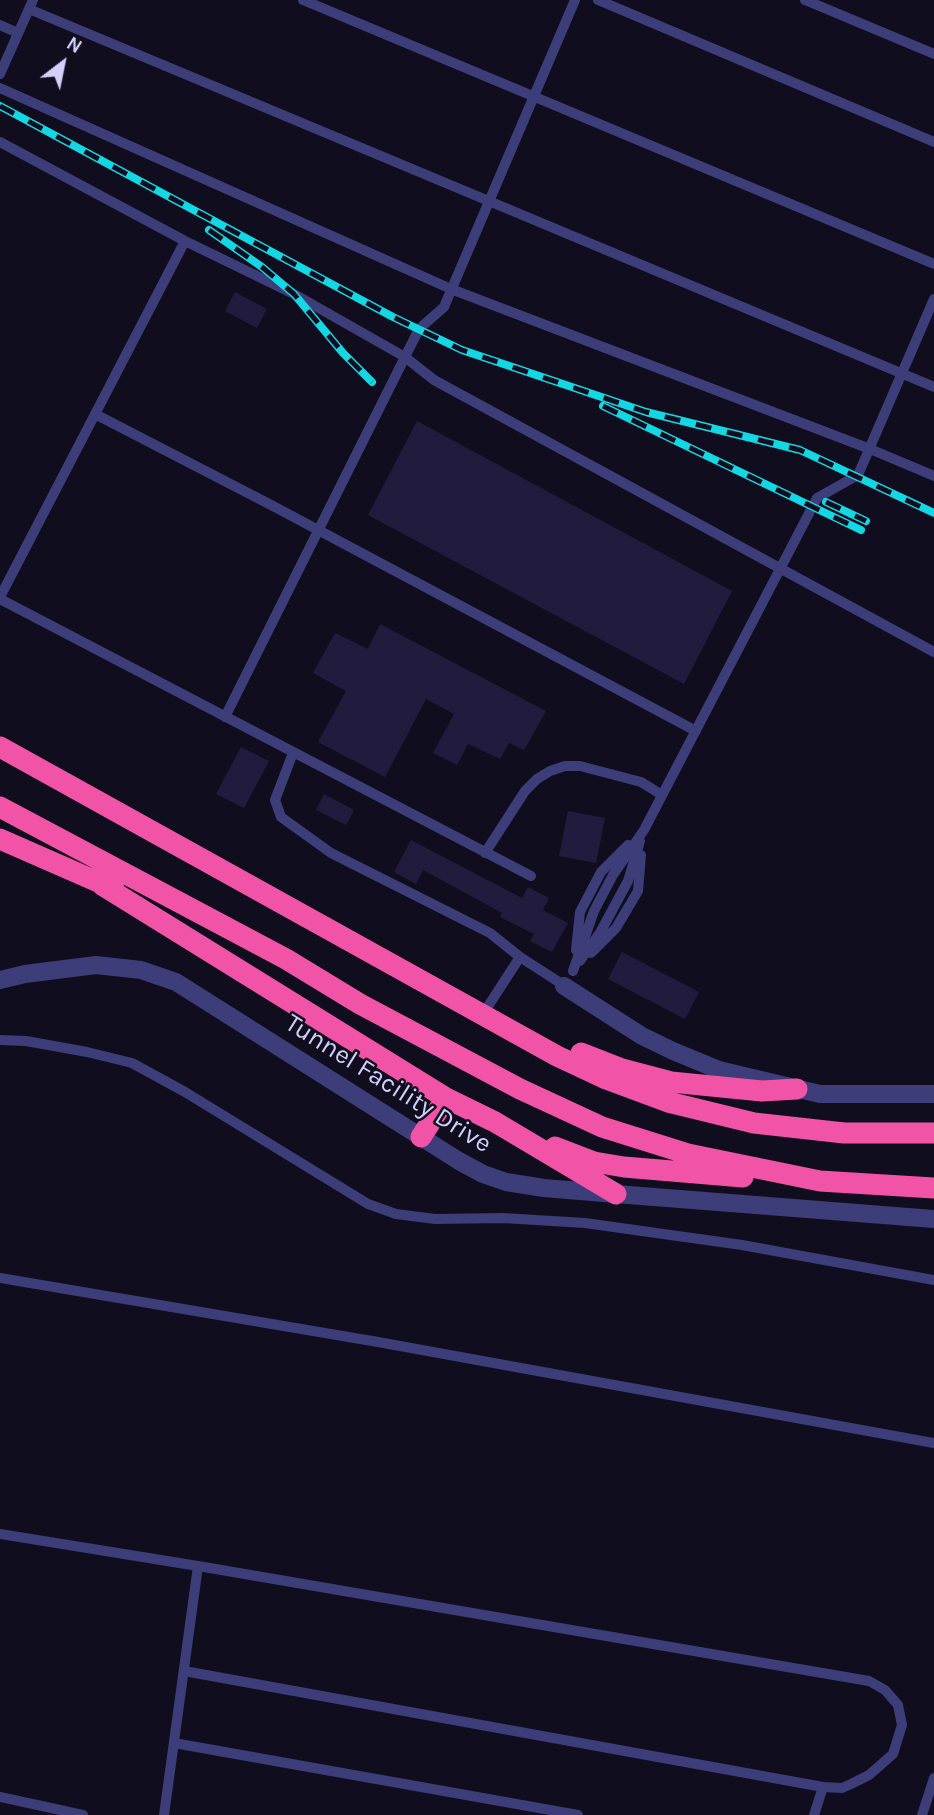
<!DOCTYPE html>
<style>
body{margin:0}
#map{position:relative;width:934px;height:1815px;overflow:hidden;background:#100e1e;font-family:Karla,sans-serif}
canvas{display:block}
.north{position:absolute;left:28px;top:28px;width:70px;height:70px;-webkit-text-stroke:5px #100e1e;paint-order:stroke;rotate:32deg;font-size:19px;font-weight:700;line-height:28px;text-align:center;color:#d2cffb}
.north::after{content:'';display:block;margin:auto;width:24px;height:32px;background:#d2cffb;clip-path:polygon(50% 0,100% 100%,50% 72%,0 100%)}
</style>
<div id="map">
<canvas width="934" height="1815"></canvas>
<div class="north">N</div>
</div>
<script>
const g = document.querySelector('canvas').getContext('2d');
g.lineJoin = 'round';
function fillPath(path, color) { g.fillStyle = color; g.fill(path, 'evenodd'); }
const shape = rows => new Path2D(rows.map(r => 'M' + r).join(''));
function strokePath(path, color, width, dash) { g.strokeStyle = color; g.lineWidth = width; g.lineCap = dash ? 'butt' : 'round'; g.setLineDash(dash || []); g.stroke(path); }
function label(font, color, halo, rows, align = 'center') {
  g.font = font + ' Karla,sans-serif'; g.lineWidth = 5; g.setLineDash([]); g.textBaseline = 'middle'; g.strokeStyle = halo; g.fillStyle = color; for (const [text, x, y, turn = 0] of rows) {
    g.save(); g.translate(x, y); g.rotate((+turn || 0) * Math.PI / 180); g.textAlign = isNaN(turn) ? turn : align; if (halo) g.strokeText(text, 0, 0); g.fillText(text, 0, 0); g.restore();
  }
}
fillPath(shape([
 [235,292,267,309,257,328,225,311],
 [417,421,732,591,684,684,368,515],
 [380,624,546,711,524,750,509,743,500,759,468,744,457,765,433,753,454,714,426,699,385,777,318,742,346,691,313,673,335,633,368,649],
 [241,747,269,761,244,808,216,794],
 [324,794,354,810,346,825,316,810],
 [568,811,605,818,596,863,559,856],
 [411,840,522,898,528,887,549,898,543,910,568,923,552,952,530,941,534,934,500,917,502,913,423,870,416,884,394,872],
 [622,952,699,992,685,1019,608,979]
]), '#211c3d');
strokePath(shape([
 [303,0,934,264],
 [598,0,934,142],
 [805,0,934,54],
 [29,9,934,387],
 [0,25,18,33],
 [0,74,33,0],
 [0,88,451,289,870,449,934,476],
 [0,142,185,241,294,294,405,357,434,380,934,652],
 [95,414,273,506,696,731],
 [0,597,185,241],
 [0,599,531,876],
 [225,717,419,329,444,307,575,0],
 [293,753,275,800,281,817,331,853,490,933,520,957,565,986],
 [485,853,525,791,537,779,550,771,565,766,580,766,641,782,662,795],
 [576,950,580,912,601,872,628,845],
 [591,953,616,928,638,891,641,855],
 [580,961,601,931,628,881,640,841],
 [573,971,594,911,613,875,644,830,817,498,858,475,934,299],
 [483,1014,520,957],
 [0,1040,26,1041,87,1052,132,1063,185,1092,368,1204,396,1214,435,1219,503,1218,585,1223,742,1245,934,1280],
 [0,1278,378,1342,934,1443],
 [0,1534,198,1566,164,1815],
 [198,1566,869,1681,885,1690,898,1705,902,1725,893,1754,869,1775,851,1784,842,1788,823,1787,814,1815],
 [184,1671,823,1787],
 [174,1743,578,1815],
 [0,1797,83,1815],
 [922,1815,934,1778]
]), '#3d3d79', 10);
strokePath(shape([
 [0,980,25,974,96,965,141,970,176,982,459,1161,483,1174,506,1182,544,1188,616,1194,934,1219],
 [564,986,642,1036,673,1051,719,1070,820,1094,934,1094]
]), '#3d3d79', 18);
strokePath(shape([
 [0,747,557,1056,606,1079,668,1102,754,1123,844,1133,934,1133],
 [0,807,286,959,360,1004,520,1089,602,1127,688,1154,820,1181,934,1188],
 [0,839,114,889],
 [102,885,446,1098,495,1122,616,1194],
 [581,1053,622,1069,671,1082,762,1091,797,1089],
 [421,1137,446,1098],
 [555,1147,594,1162,624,1167,743,1177]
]), '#f154a6', 21);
const rail = shape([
 [0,106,393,317,462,350,646,412,800,450,934,513],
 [209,230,262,267,294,294,343,353,372,382],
 [603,406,861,530],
 [826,502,866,521]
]);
strokePath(rail, '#13d7e3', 8);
strokePath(rail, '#100e1e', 5, [16]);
label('26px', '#d2cffb', '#100e1e', [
 ["Tunnel Facility Drive",388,1084,32]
]);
</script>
